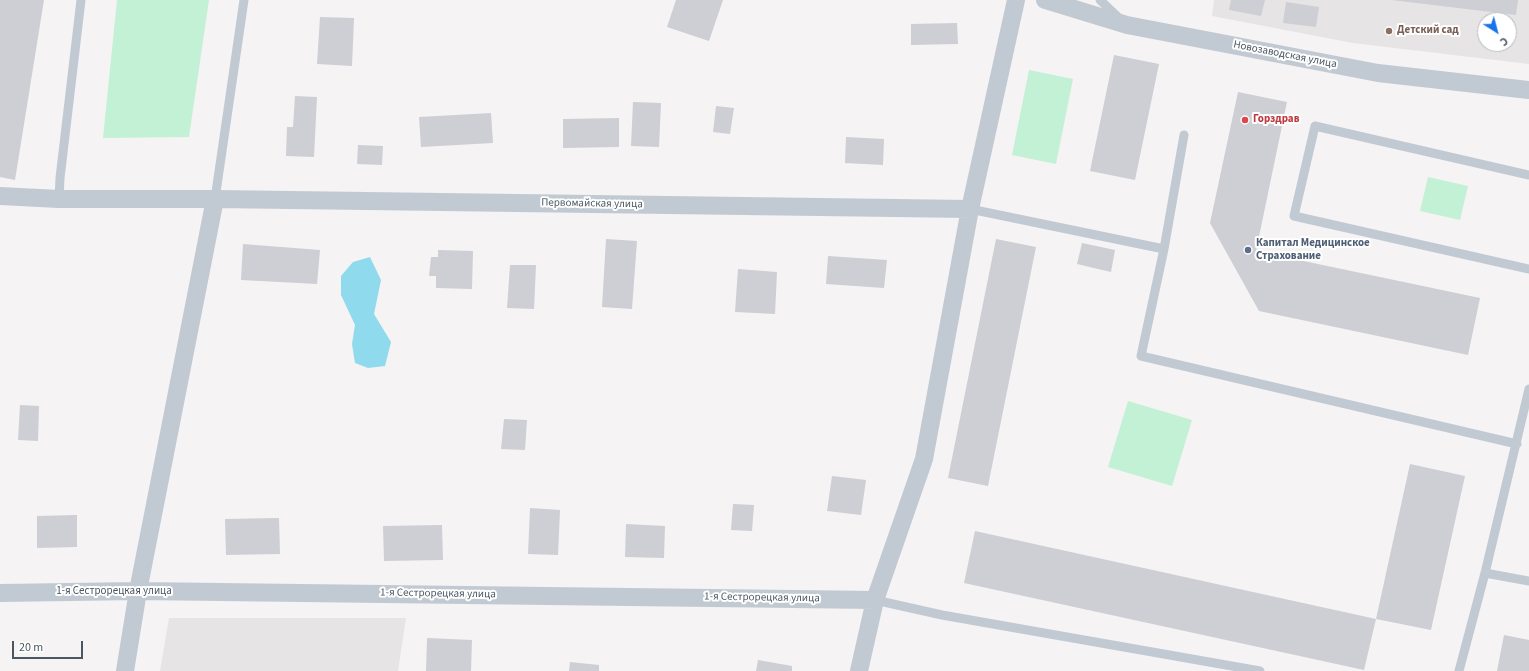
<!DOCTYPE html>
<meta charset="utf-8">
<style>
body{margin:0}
#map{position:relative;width:1529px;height:671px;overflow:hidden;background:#f5f3f3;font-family:"Source Sans 3",sans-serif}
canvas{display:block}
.north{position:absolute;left:1477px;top:12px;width:40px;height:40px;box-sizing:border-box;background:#fff;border:1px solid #b7bbc0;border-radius:50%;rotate:144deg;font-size:11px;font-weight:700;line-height:16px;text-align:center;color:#4a5661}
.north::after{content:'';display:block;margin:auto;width:14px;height:18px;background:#1a73e8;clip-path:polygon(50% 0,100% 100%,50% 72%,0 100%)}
.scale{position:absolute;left:12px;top:641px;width:71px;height:18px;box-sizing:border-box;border:2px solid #4a5661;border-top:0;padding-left:5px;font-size:12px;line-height:14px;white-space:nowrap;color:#4a5661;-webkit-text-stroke:3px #fff;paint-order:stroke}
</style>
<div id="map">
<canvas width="1529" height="671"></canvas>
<div class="north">С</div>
<div class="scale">20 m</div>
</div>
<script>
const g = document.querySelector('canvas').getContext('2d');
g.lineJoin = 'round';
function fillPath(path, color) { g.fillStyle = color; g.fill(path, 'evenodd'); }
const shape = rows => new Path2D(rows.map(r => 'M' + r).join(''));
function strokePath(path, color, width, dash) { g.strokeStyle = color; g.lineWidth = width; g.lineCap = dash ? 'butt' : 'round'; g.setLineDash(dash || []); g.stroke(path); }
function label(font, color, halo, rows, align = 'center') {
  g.font = font + ' "Source Sans 3",sans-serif'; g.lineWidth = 4; g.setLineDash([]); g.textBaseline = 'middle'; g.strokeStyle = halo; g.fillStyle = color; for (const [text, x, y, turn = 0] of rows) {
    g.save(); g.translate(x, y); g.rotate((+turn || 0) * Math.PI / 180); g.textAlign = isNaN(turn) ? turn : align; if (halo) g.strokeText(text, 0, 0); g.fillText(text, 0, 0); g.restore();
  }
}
fillPath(shape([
 [1214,0,1529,0,1529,64,1353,43,1212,16],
 [1485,20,1509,20,1509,44,1485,44],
 [169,618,406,618,398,671,160,671]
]), '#e6e4e5');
fillPath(shape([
 [117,0,209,0,189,137,103,138],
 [1029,70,1073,79,1056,164,1012,155],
 [1428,177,1468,186,1460,220,1420,211],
 [1128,401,1192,420,1172,486,1108,467]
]), '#c3f1d5');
fillPath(shape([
 [370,257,381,280,374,314,391,342,385,366,368,368,355,363,352,344,355,325,341,295,341,276,353,262]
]), '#90daee');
fillPath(shape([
 [0,0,44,0,15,180,0,177],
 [676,0,723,0,709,41,667,27],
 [1231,0,1265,0,1261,16,1229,10],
 [1392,0,1518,0,1516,15],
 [1286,2,1319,7,1316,27,1283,23],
 [320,17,354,18,352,66,317,64],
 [957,23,958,44,911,45,911,24],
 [1114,55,1159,64,1135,180,1090,171],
 [1238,92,1287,102,1256,251,1480,298,1468,355,1259,311,1210,223],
 [295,96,317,97,314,157,286,156,287,127,293,127],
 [633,102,661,103,659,147,631,146],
 [716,106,734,108,730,134,713,132],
 [491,113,493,143,421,147,419,117],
 [619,118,619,147,563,148,563,119],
 [846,137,884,139,883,165,845,163],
 [358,145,383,146,382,165,357,164],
 [606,239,637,241,632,309,602,307],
 [996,239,1036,247,988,486,948,478],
 [1082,243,1115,250,1111,272,1077,264],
 [243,244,320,250,317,284,241,280],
 [438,250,473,251,472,289,436,288,436,276,429,276,431,257,438,257],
 [828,256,887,260,884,288,826,284],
 [510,265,536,265,534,309,507,308],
 [738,269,777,272,775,314,735,312],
 [20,405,39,406,38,441,18,440],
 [504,419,527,420,525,450,501,449],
 [1410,464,1465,476,1431,630,1376,619],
 [832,476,866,480,861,515,827,511],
 [733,504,754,505,752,531,731,530],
 [530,508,560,510,558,555,528,554],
 [77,515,77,547,37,548,37,516],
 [279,518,280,554,226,555,225,519],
 [626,524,665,526,664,558,625,557],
 [442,525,443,560,384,561,383,526],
 [975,531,1376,619,1364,670,964,583],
 [1504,635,1529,640,1529,671,1497,671],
 [427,638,472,640,471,671,426,671],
 [758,660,792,666,792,671,756,671],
 [570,662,599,665,599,671,569,671]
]), '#cdcfd5');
strokePath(shape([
 [1100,0,1120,19],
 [1184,135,1164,249,1141,356,1517,444],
 [1529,175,1315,126,1294,216,1529,269],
 [59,199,60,178,81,0],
 [215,199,244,0],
 [970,209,1164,249],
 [1529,389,1485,573,1529,581],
 [875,600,942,615,1260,671],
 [1459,671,1485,573]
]), '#c1cad2', 9);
strokePath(shape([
 [1045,0,1127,25,1378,73,1529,90],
 [0,196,59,199,215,199,970,209],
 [0,593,138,591,875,600],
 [125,671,138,591,215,199],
 [859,671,875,600,924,459,970,209,1016,0]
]), '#c1cad2', 18);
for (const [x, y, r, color] of [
 [1389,31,4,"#8d6e63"],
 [1245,120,4,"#e0444e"],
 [1248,250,4,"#5c6f8a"]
]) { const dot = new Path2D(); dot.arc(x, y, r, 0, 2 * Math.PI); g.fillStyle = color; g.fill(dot); strokePath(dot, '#fff', 1.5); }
label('bold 11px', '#785e54', '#fff', [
 ["Детский сад",1397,31]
], 'left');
label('11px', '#4a5661', '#fff', [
 ["Новозаводская улица",1285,55,11],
 ["Первомайская улица",592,204,1],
 ["1-я Сестрорецкая улица",114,592],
 ["1-я Сестрорецкая улица",438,594,1],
 ["1-я Сестрорецкая улица",762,598,1]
]);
label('bold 11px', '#be3a42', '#fff', [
 ["Горздрав",1253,120]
], 'left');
label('bold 11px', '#4e5e75', '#fff', [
 ["Капитал Медицинское",1256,244],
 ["Страхование",1256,257]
], 'left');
</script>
